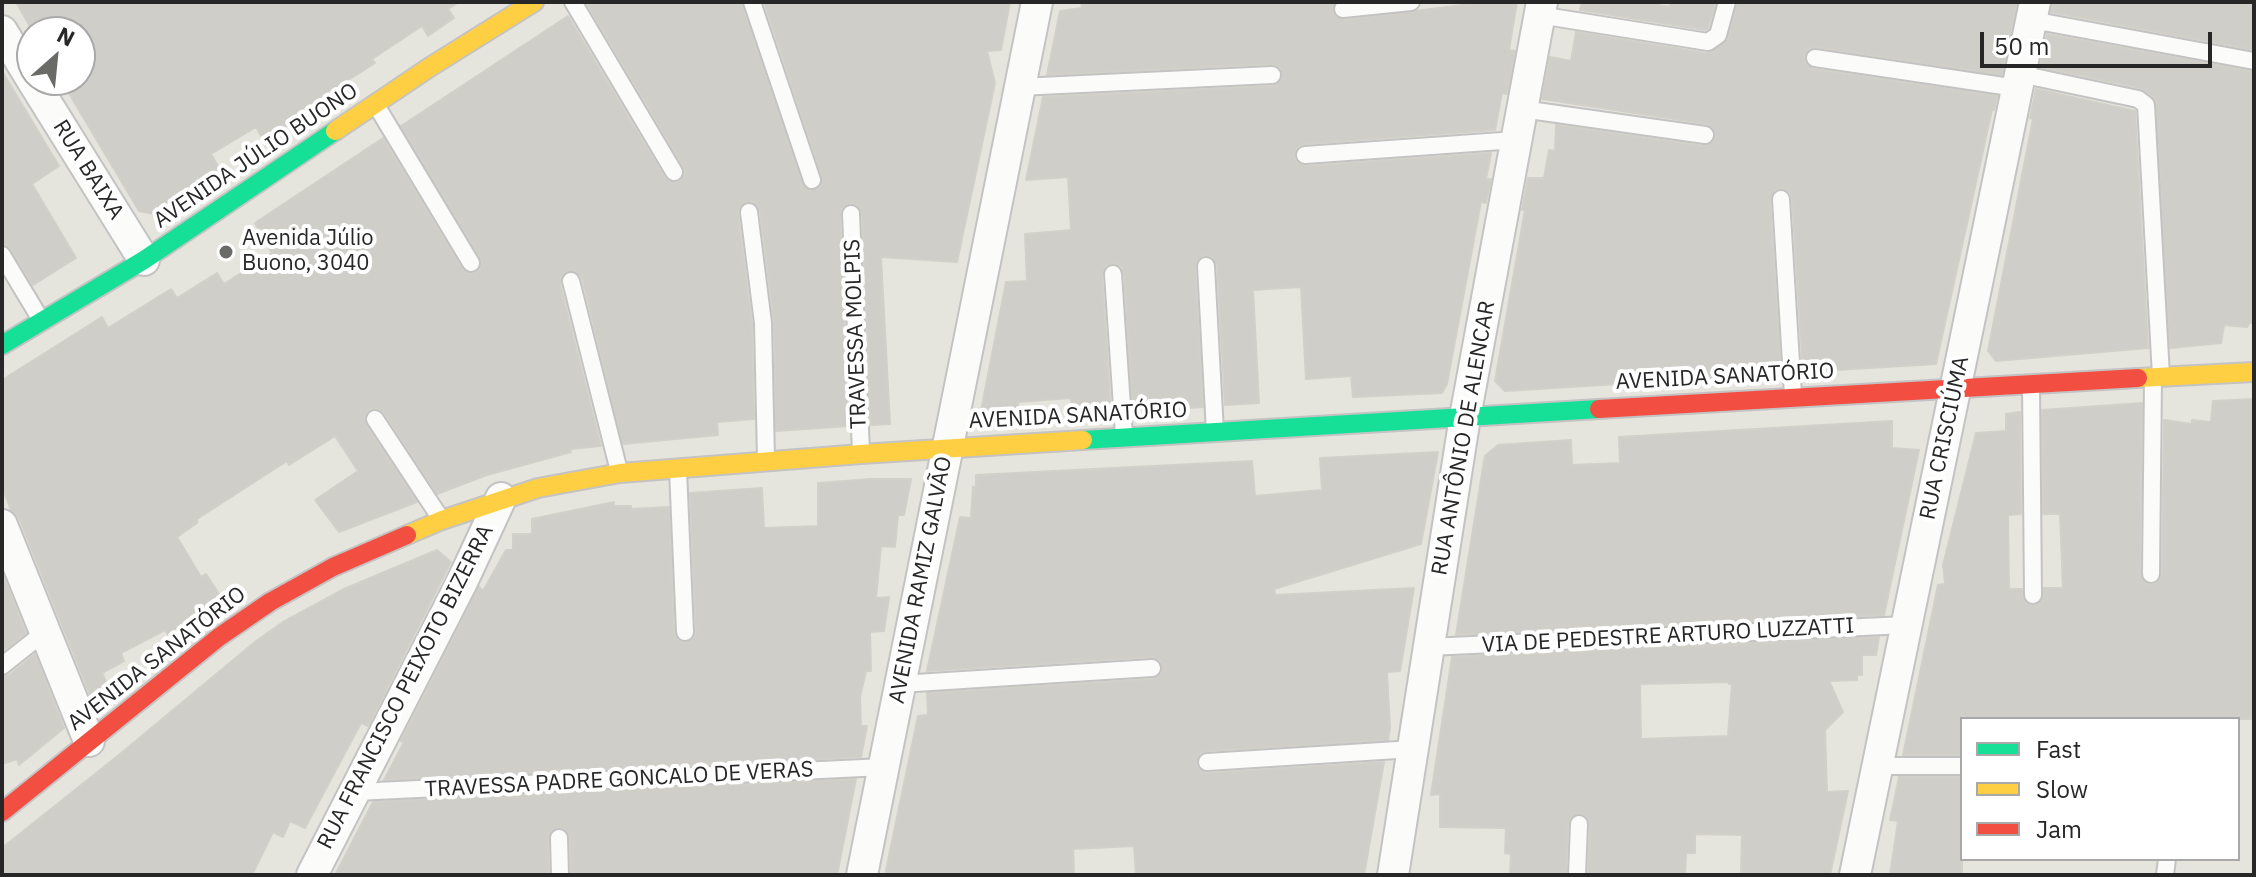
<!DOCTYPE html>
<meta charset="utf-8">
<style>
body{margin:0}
#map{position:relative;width:2256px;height:877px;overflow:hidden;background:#e6e5dd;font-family:"IBM Plex Sans",sans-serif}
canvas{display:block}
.frame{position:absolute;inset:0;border:4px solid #272727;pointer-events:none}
.legend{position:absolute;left:1960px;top:717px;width:280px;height:144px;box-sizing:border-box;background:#fff;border:2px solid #a9a9a9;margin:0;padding:10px 14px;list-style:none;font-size:24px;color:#272727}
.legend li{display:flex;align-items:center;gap:16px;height:40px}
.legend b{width:40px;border:2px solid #a9a9a9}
.north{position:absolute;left:16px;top:16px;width:80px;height:80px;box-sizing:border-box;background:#fff;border:2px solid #a9a9a9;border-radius:50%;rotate:27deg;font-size:22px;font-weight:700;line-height:32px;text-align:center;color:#272727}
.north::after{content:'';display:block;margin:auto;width:28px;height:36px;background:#6a6a67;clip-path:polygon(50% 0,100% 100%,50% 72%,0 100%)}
.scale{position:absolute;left:1980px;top:32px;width:232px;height:36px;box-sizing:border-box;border:4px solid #272727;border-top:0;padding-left:10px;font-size:24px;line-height:28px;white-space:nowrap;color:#272727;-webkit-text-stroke:6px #fff;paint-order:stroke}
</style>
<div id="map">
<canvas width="2256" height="877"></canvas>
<div class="frame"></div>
<ul class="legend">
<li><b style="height:10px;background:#16e098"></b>Fast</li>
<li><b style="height:10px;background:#ffcf43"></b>Slow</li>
<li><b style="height:10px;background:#f24e42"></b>Jam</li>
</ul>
<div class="north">N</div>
<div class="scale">50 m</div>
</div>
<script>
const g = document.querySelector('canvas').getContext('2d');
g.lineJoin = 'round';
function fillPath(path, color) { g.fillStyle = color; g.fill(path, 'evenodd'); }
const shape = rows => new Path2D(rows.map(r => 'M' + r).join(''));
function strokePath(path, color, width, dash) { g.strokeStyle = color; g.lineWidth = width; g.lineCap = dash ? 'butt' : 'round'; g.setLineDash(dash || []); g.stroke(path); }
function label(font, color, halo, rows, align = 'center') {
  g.font = font + ' "IBM Plex Sans",sans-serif'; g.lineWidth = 8; g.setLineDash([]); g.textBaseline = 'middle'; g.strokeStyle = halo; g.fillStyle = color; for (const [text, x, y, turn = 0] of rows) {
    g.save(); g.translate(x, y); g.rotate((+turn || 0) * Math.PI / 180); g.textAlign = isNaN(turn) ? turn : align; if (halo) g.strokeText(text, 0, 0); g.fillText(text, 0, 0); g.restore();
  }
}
const building = shape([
 [16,2,459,2,448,9,454,18,428,36,422,26,372,59,375,63,336,88,339,92,264,141,256,127,211,154,221,171,154,214,139,211,61,80,80,80,80,32,33,32,16,2],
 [589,2,741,2,802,184,811,191,821,187,822,176,764,2,1010,2,1001,50,987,51,995,83,957,262,881,257,890,424,871,425,862,214,857,205,850,203,842,208,840,214,849,426,776,431,774,322,760,211,754,202,747,201,739,207,738,213,752,324,754,419,717,422,718,435,623,444,582,278,575,271,568,271,561,277,560,284,601,446,570,449,571,452,487,475,437,494,384,413,379,409,370,409,365,415,366,425,417,502,339,532,315,500,358,471,335,436,289,465,287,461,197,519,197,523,177,537,201,577,206,574,223,600,173,642,165,630,121,653,124,661,102,673,111,693,95,707,19,518,11,510,2,487,2,380,102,317,108,328,171,289,177,298,217,273,224,284,272,253,255,223,383,138,462,269,470,274,477,272,482,264,480,257,401,126,568,16,665,178,673,183,680,181,685,173,683,166,587,4,589,2],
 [1081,2,1335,2,1332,9,1334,15,1344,20,1486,2,1517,2,1509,50,1515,51,1507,94,1502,93,1495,130,1304,144,1298,146,1294,155,1296,162,1306,166,1491,153,1486,179,1491,179,1486,203,1481,202,1447,384,1442,393,1353,397,1351,376,1306,379,1301,287,1253,290,1259,403,1225,405,1217,265,1212,257,1205,255,1197,260,1195,267,1203,407,1133,412,1124,273,1122,267,1113,263,1106,265,1102,275,1111,413,1100,414,1100,411,1072,413,1071,398,1018,402,1017,419,979,421,1006,282,1027,281,1025,234,1071,230,1068,177,1026,180,1043,97,1273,86,1282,79,1281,68,1271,64,1047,75,1060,11,1082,8,1081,2],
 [1582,2,1642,2,1670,7,1670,2,1716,2,1708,28,1705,30,1580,10,1582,2],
 [1738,2,2017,2,2002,75,1817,47,1810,48,1804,56,1805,63,1813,69,1997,96,1994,110,1992,110,1936,364,1803,372,1792,198,1790,192,1781,188,1774,190,1770,200,1781,374,1505,391,1495,381,1525,210,1522,210,1528,178,1544,178,1549,150,1555,151,1556,125,1703,146,1713,142,1716,136,1712,127,1707,124,1542,99,1550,57,1571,61,1576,32,1706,53,1713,51,1728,39,1738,2],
 [2053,2,2254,2,2254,50,2051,12,2053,2],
 [2047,34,2254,72,2254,323,2249,323,2247,327,2224,325,2221,343,2170,348,2156,100,2140,88,2040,67,2047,34],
 [2,71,59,166,32,184,76,258,33,285,11,249,2,244,2,71],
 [2036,89,2135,111,2148,348,1996,361,1988,351,2033,119,2030,118,2036,89],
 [2254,399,2254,719,1962,719,1962,755,1903,755,1938,585,1945,584,1943,565,1976,433,2006,431,2006,414,2020,412,2021,514,2008,515,2009,589,2022,589,2024,601,2034,606,2042,601,2044,588,2063,588,2060,514,2043,514,2042,410,2142,403,2140,574,2145,583,2152,585,2160,580,2162,574,2164,420,2192,424,2192,420,2211,422,2213,401,2254,399],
 [1892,421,1892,448,1919,450,1884,615,1456,635,1484,461,1485,456,1498,445,1571,440,1572,465,1620,463,1619,437,1892,421],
 [1438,452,1421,544,1274,589,1275,595,1414,588,1400,671,1387,672,1390,728,1388,740,1206,751,1200,753,1196,762,1198,769,1208,773,1384,762,1364,875,1136,875,1134,846,1073,849,1074,875,885,875,918,716,928,715,927,693,1153,679,1162,672,1161,661,1151,657,927,671,960,517,971,518,973,487,976,487,976,475,1252,461,1255,496,1322,490,1320,458,1438,452],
 [871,479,911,479,904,515,898,515,895,547,881,546,876,598,889,597,884,631,870,632,871,671,866,671,860,697,861,726,867,726,861,757,384,780,404,742,401,741,479,587,483,591,506,550,513,550,513,534,532,534,532,519,614,502,614,506,631,506,631,509,669,507,674,632,679,641,686,643,694,638,696,632,690,493,762,488,764,528,818,526,818,483,871,479],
 [437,550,451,562,368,726,361,723,305,828,290,821,283,837,273,832,252,875,2,875,2,848,120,754,256,641,283,622,344,589,437,550],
 [2,573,26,633,2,652,2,573],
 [1879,637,1876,655,1862,655,1862,675,1857,675,1857,680,1829,681,1843,712,1825,730,1827,792,1848,791,1830,875,1741,875,1742,835,1695,834,1695,853,1686,853,1685,875,1588,875,1590,824,1585,815,1579,813,1570,818,1568,823,1566,875,1510,875,1511,854,1505,853,1506,828,1440,827,1440,794,1431,795,1452,657,1879,637],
 [1729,682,1729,684,1732,684,1728,736,1641,739,1640,684,1729,682],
 [35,654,64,728,19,765,17,759,2,764,2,677,9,675,35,654],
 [1899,777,1962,777,1962,875,1890,875,1898,821,1890,820,1899,777],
 [856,779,837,875,571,875,570,837,565,829,559,827,553,829,548,838,549,875,335,875,373,802,856,779]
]);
fillPath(building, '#cfcec8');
strokePath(building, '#d1d0c9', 2);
const lane = shape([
 [573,2,674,172],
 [752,2,812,180],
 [1343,9,1411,2],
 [1539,15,1708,42,1718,35,1727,2],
 [2032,20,2254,61],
 [1815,58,2017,88],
 [2020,74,2138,99,2146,105,2161,376],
 [1019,87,1272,75],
 [376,105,471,263],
 [1522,109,1705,135],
 [1305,155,1516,140],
 [1781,199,1793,395],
 [749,212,763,323,766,460],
 [851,214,861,452],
 [2,255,41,320],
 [1206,266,1215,432],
 [1113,274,1124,436],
 [571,281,619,471],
 [2031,385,2033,595],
 [375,419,441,519],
 [678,470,685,632],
 [2151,574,2153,379],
 [1429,647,1906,625],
 [2,666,46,631],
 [900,684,1152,668],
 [1207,762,1413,749],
 [1877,766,1962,766],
 [355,792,884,767],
 [559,838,560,875],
 [1577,875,1579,824],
 [2165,875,2167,859]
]);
const street = shape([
 [2,31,32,80],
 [32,80,144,260],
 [2,525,89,741],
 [312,875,462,582,501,498],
 [862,875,1037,2],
 [1393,875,1465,417,1542,2],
 [1855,875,2035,2]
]);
const fast = shape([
 [2,345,144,260,335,131],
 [1083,440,1599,409]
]);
const slow = shape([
 [335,131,430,67,534,2],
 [2138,378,2254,372],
 [407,535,442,520,538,488,620,473,861,454,1083,440]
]);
const jam = shape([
 [1599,409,2138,378],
 [2,812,219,637,270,602,333,567,407,535]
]);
strokePath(lane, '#c4c3c3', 20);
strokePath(street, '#c4c3c3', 34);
strokePath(fast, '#c4c3c3', 22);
strokePath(slow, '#c4c3c3', 22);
strokePath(jam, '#c4c3c3', 22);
strokePath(lane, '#fbfbfa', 16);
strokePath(street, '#fbfbfa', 30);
strokePath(fast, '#16e098', 18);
strokePath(slow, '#ffcf43', 18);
strokePath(jam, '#f24e42', 18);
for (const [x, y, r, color] of [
 [226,252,8,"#6a6a67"]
]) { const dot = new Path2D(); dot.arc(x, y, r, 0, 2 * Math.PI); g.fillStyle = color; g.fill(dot); strokePath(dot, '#fff', 3); }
label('22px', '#272727', '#fff', [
 ["AVENIDA JÚLIO BUONO",256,156,-34],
 ["RUA BAIXA",88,170,58],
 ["TRAVESSA MOLPIS",856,334,-92],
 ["AVENIDA SANATÓRIO",1725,377,-3],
 ["AVENIDA SANATÓRIO",1078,416,-3],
 ["RUA ANTÔNIO DE ALENCAR",1464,438,-80],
 ["RUA CRISCIÚMA",1945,438,-78],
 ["AVENIDA RAMIZ GALVÃO",921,580,-79],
 ["VIA DE PEDESTRE ARTURO LUZZATTI",1668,636,-3],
 ["AVENIDA SANATÓRIO",157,659,-38],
 ["RUA FRANCISCO PEIXOTO BIZERRA",406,687,-63],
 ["TRAVESSA PADRE GONCALO DE VERAS",619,780,-3]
]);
label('22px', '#272727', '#fff', [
 ["Avenida Júlio",242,239],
 ["Buono, 3040",242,264]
], 'left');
</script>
